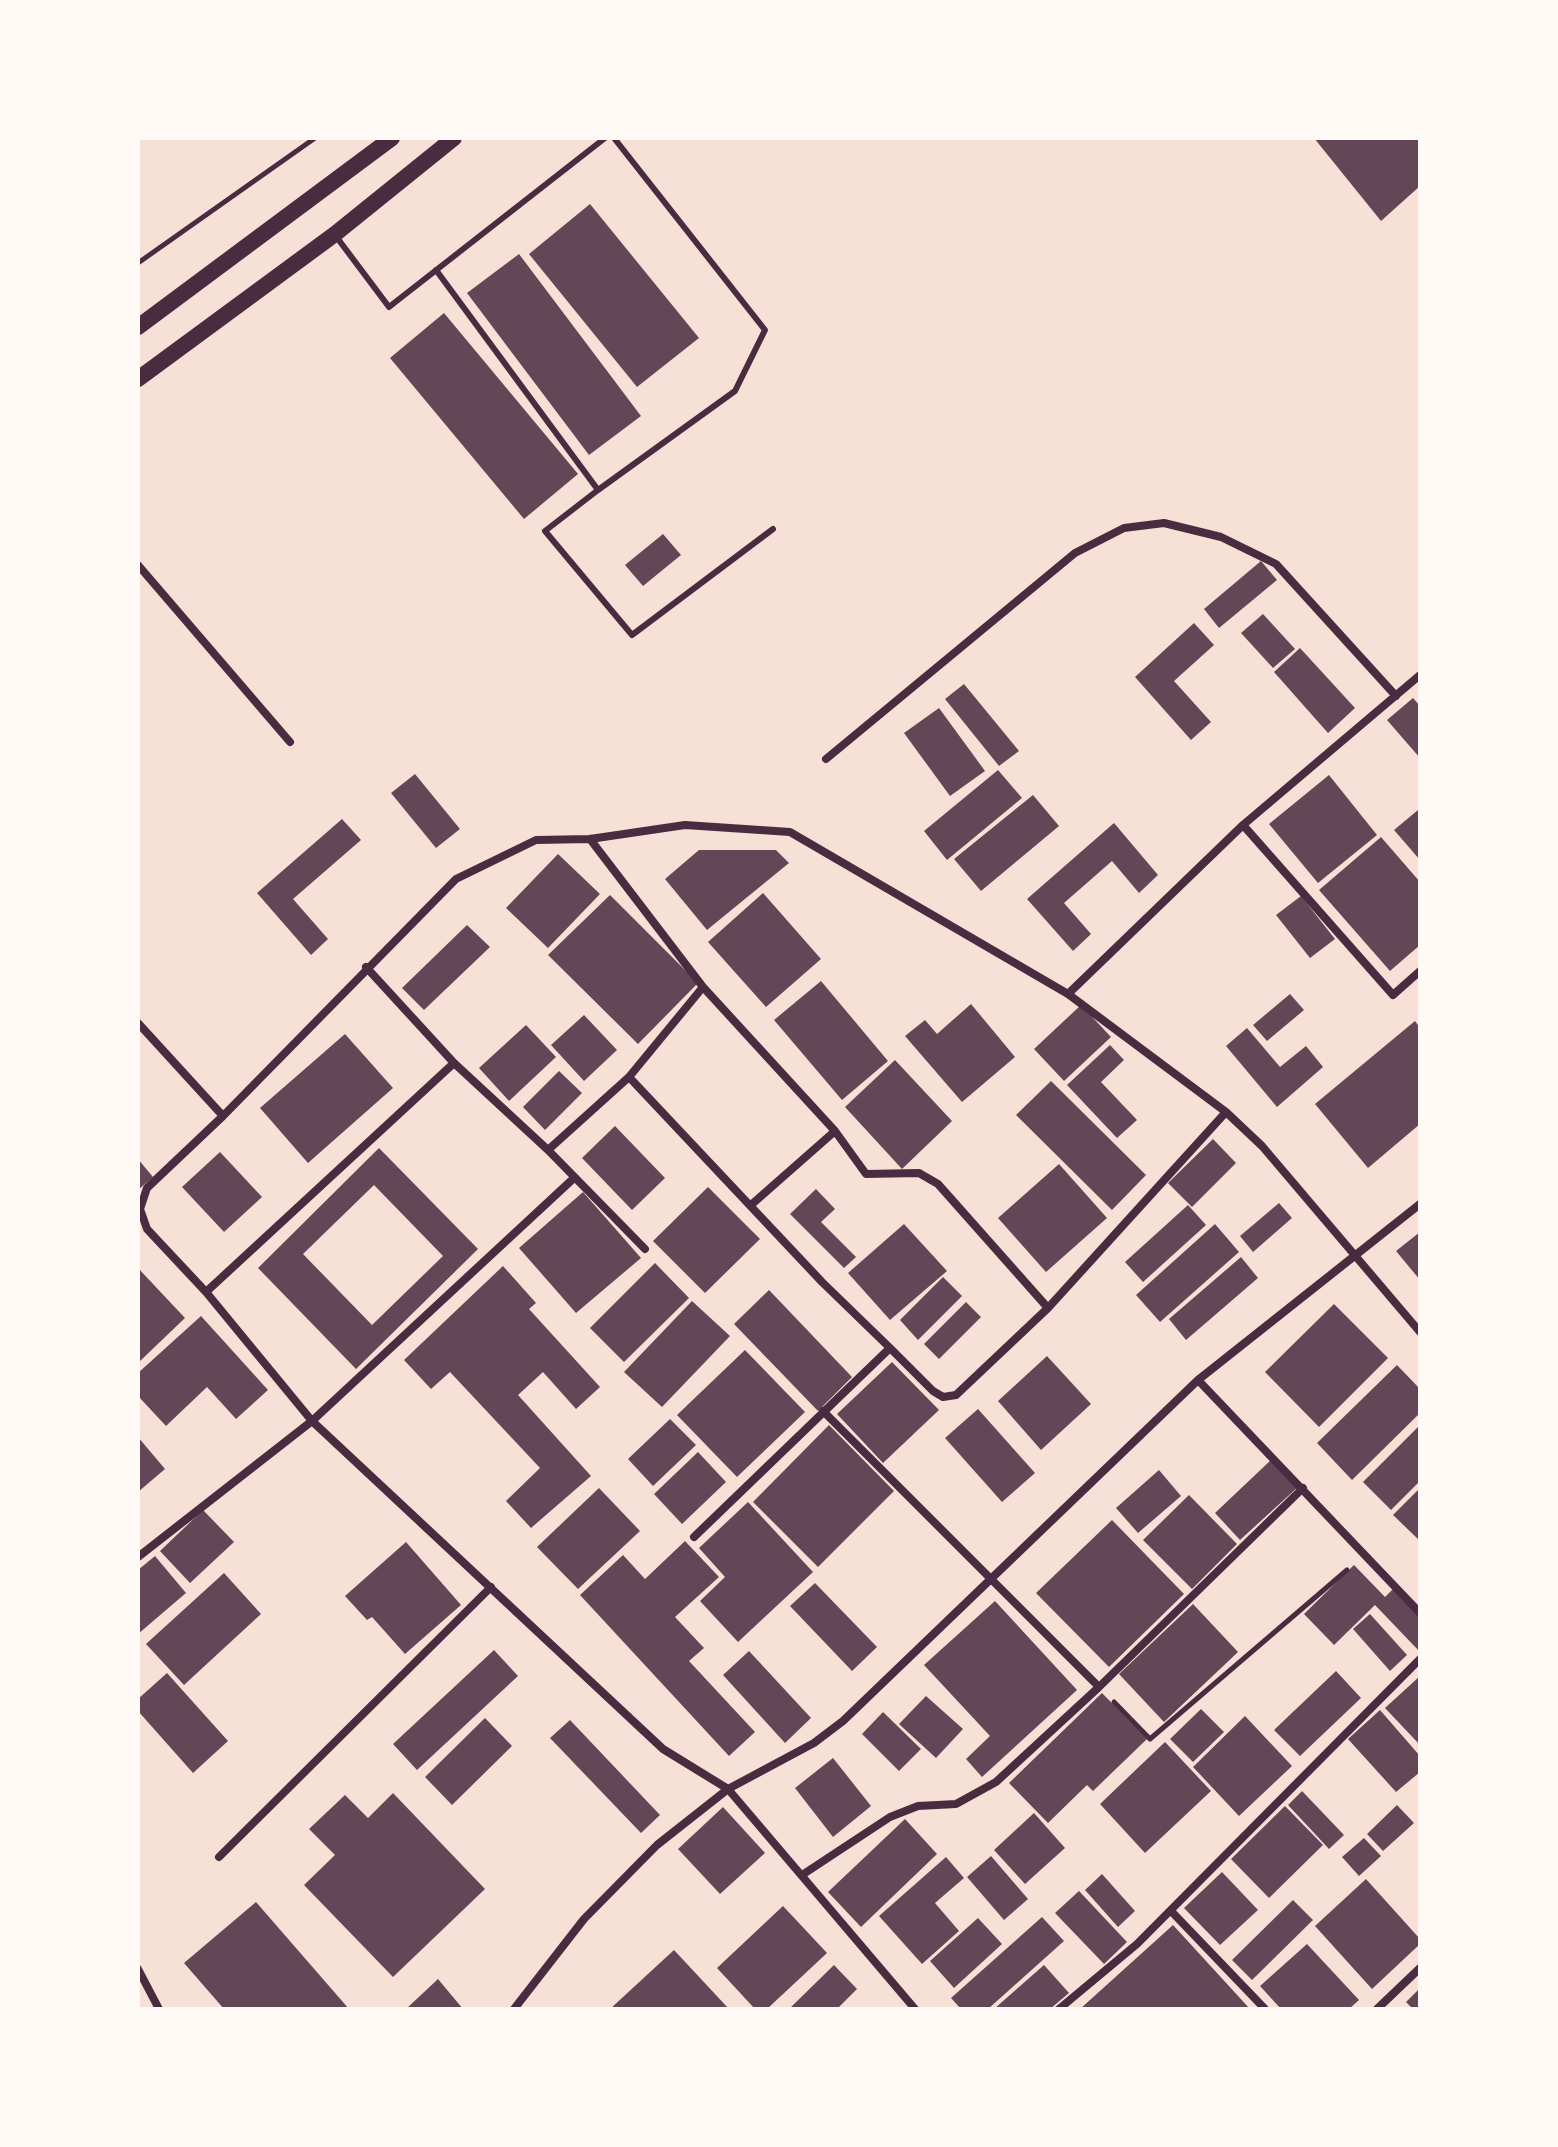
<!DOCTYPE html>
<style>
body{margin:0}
#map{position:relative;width:1558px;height:2147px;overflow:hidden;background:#f7e1d7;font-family:"Space Grotesk",sans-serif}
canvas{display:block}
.frame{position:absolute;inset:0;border:140px solid #fffaf5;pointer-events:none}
</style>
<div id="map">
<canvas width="1558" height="2147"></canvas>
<div class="frame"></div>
</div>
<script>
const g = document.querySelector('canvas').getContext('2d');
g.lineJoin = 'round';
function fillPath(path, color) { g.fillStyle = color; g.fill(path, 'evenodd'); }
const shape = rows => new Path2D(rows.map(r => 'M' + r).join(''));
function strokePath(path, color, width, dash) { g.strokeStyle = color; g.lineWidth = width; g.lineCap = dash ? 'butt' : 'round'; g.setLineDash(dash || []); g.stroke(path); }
fillPath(shape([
 [1314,138,1420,138,1420,186,1381,221],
 [590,204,699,338,637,387,529,254],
 [519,254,641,416,589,455,467,293],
 [444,313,578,474,524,519,390,358],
 [663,534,681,555,643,586,625,565],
 [1261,561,1277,580,1219,628,1204,609],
 [1263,614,1295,649,1273,668,1241,633],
 [1194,623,1214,645,1174,681,1211,722,1191,740,1135,677],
 [1300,648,1355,708,1328,733,1274,672],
 [964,684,1019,751,999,766,945,699],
 [1413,698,1420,706,1420,758,1387,720],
 [939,708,985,771,950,796,904,733],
 [998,770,1022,798,947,860,924,831],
 [415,774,460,829,436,848,391,793],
 [1329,775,1377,835,1318,883,1269,824],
 [1033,795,1059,826,981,891,954,859],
 [1418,810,1420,812,1420,860,1394,830],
 [342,819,361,840,293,899,328,939,311,955,257,893],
 [1114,823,1158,875,1139,893,1112,861,1064,903,1091,934,1073,951,1027,899],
 [1381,837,1420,882,1420,945,1390,971,1319,890],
 [699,850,776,850,789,863,707,930,665,879],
 [558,854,600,894,548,948,506,908],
 [763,893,821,959,766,1007,708,942],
 [610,895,698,983,638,1044,548,955],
 [1301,896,1335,939,1310,958,1276,915],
 [467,925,490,947,424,1010,402,988],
 [821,981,888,1061,842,1100,774,1020],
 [1290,994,1304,1010,1267,1041,1253,1025],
 [971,1004,1015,1057,962,1102,905,1036,925,1020,937,1034],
 [1081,1005,1111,1037,1064,1081,1034,1049],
 [584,1015,617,1050,584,1081,551,1045],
 [1415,1021,1420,1028,1420,1124,1368,1168,1315,1104],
 [526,1025,556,1057,509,1101,479,1068],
 [1247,1028,1280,1067,1306,1046,1323,1067,1277,1107,1226,1046],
 [345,1034,393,1088,308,1163,260,1108],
 [1110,1045,1124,1060,1101,1082,1137,1120,1117,1138,1067,1085],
 [895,1060,952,1121,902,1169,845,1107],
 [559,1071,582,1093,545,1130,523,1107],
 [1051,1081,1146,1175,1112,1210,1016,1115],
 [615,1126,665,1178,632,1210,582,1158],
 [1213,1139,1236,1163,1192,1207,1168,1183],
 [379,1148,478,1249,356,1369,258,1268],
 [374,1185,443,1256,372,1325,303,1254],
 [220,1152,262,1197,224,1232,182,1187],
 [138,1159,153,1177,138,1190],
 [1059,1164,1107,1218,1046,1272,998,1218],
 [708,1187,760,1239,705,1293,653,1241],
 [816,1189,835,1209,821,1222,856,1257,844,1268,790,1214],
 [583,1192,641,1258,576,1313,519,1248],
 [1279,1203,1292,1218,1253,1252,1240,1236],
 [1188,1205,1206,1225,1143,1282,1125,1262],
 [904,1224,947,1271,890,1320,848,1273],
 [1215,1224,1239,1252,1160,1322,1136,1295],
 [1420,1232,1420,1280,1396,1251],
 [1241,1257,1258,1278,1186,1340,1169,1319],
 [655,1263,689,1298,624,1362,590,1328],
 [503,1266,536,1303,529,1309,600,1387,576,1409,543,1372,518,1395,591,1476,531,1528,506,1501,540,1468,450,1372,431,1389,404,1360],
 [138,1268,185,1318,138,1363],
 [943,1277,962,1296,918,1340,900,1320],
 [769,1290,852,1377,818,1411,734,1324],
 [692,1301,730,1336,662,1407,624,1372],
 [966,1302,981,1317,939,1359,924,1344],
 [1334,1304,1388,1358,1319,1427,1265,1372],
 [201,1316,268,1390,236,1419,207,1387,166,1426,138,1396,138,1373],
 [745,1350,805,1412,737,1477,677,1415],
 [1047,1356,1091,1404,1041,1450,998,1401],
 [892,1362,939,1410,883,1463,837,1414],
 [1397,1365,1420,1389,1420,1413,1352,1480,1317,1443],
 [978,1409,1035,1473,1002,1502,945,1438],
 [670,1419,696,1445,653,1486,628,1459],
 [829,1425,894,1491,818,1567,753,1502],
 [1420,1425,1420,1481,1391,1510,1363,1482],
 [138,1437,165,1469,138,1492],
 [698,1452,726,1482,682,1524,654,1494],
 [1272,1459,1298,1487,1240,1540,1215,1513],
 [1159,1470,1181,1496,1138,1533,1116,1508],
 [599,1488,640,1531,578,1589,537,1547],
 [1420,1488,1420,1539,1419,1540,1393,1515],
 [1189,1495,1237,1544,1192,1589,1143,1540],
 [748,1502,813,1572,738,1642,700,1601,725,1577,699,1548],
 [203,1510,234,1542,190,1583,160,1551],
 [1112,1520,1184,1594,1109,1667,1036,1593],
 [685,1541,719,1577,675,1617,704,1648,689,1661,755,1732,729,1756,580,1595,623,1555,645,1579],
 [406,1542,461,1605,405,1654,372,1617,367,1620,345,1596],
 [155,1556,186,1593,138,1634,138,1570],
 [1354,1565,1385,1597,1395,1587,1420,1614,1420,1652,1375,1605,1334,1645,1304,1614],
 [224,1573,261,1614,184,1685,146,1644],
 [815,1583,877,1647,852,1671,790,1606],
 [995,1601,1077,1690,982,1777,966,1759,990,1736,924,1665],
 [1193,1604,1238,1652,1164,1722,1119,1674],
 [1370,1614,1407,1655,1390,1671,1353,1629],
 [494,1650,518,1676,417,1770,393,1744],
 [749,1651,811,1718,785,1743,723,1675],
 [1336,1671,1361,1698,1300,1756,1274,1730],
 [167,1673,228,1741,193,1773,138,1711,138,1699],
 [1420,1676,1420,1745,1385,1708],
 [1102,1693,1147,1739,1093,1791,1087,1785,1048,1823,1009,1783],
 [926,1696,963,1729,936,1758,899,1724],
 [1201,1709,1224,1732,1193,1762,1170,1739],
 [1380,1710,1420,1756,1420,1772,1396,1792,1348,1739],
 [883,1712,921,1749,899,1771,862,1734],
 [1245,1716,1292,1766,1239,1816,1193,1767],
 [485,1718,512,1746,452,1805,425,1777],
 [570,1720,660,1815,641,1833,550,1738],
 [1165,1742,1211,1791,1145,1853,1100,1804],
 [833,1758,871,1806,833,1837,795,1788],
 [1302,1791,1344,1835,1329,1849,1288,1805],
 [393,1793,485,1889,393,1977,304,1885,335,1855,309,1829,345,1795,368,1818],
 [1397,1805,1414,1823,1383,1851,1367,1834],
 [1285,1806,1323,1845,1269,1898,1231,1859],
 [723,1807,765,1853,720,1894,678,1849],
 [1034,1813,1065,1848,1025,1884,994,1850],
 [905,1819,937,1854,861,1927,828,1892],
 [1364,1838,1381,1856,1359,1876,1342,1857],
 [991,1856,1028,1899,1004,1920,967,1877],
 [946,1857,964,1878,935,1903,959,1931,922,1964,879,1916],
 [1222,1872,1258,1910,1220,1945,1184,1908],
 [1102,1874,1135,1911,1118,1927,1085,1890],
 [1366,1879,1420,1939,1420,1944,1372,1989,1315,1926],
 [1079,1891,1127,1942,1104,1964,1055,1913],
 [1293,1900,1313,1920,1252,1980,1232,1960],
 [256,1902,349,2009,224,2009,184,1963],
 [783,1906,827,1953,767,2009,755,2009,717,1968],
 [1042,1917,1064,1941,988,2009,961,2009,951,1998],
 [978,1918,1002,1944,954,1988,930,1961],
 [1173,1925,1250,2009,1080,2009],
 [1307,1944,1359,2000,1349,2009,1281,2009,1260,1986],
 [674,1950,729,2009,610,2009],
 [834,1965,857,1989,837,2009,789,2009],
 [1044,1965,1069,1993,1050,2009,994,2009],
 [438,1979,463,2009,406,2009],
 [1420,1988,1420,2009,1413,2009,1406,2002]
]), '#644757');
strokePath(shape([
 [138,263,315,138],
 [1114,1702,1150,1739,1347,1570]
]), '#4a2c40', 5);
strokePath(shape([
 [335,235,389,307,605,138],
 [436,270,598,490,545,531,632,635,773,529],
 [598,490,735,391,765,330,614,138]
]), '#4a2c40', 6);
strokePath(shape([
 [138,565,290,742],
 [826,759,1075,553,1124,528,1164,523,1221,537,1276,564,1396,696],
 [1243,825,1393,995,1420,971],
 [590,839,703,987,835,1131,866,1174,919,1173,938,1184,1048,1308,1226,1112],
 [366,967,454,1063,548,1150,645,1249],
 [1068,994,1243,825,1420,675],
 [138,1023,223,1116,147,1188,140,1209,147,1229,206,1292,312,1421,663,1749,728,1789,915,2009],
 [629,1077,822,1282,890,1348,694,1537],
 [223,1116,456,879,536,840,590,839,685,825,790,832,1068,994,1226,1112,1262,1146,1420,1332],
 [548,1150,629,1077,703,987],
 [751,1205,835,1131],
 [206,1292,454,1063],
 [890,1348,933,1391,943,1397,956,1395,1048,1308],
 [1198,1380,1420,1613],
 [823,1411,1099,1687],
 [138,1557,312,1421,574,1178],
 [219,1857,491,1587],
 [802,1875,890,1817,918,1806,956,1804,996,1782,1099,1687,1303,1488],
 [1171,1911,1265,2009],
 [138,1969,159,2009],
 [514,2009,584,1919,657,1845,728,1789,814,1743,843,1721,1198,1380,1420,1204],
 [1059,2009,1137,1944,1420,1659],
 [1377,2009,1420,1968]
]), '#4a2c40', 8);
strokePath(shape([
 [138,327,392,138],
 [138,379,335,234,454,138]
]), '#4a2c40', 16);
</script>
